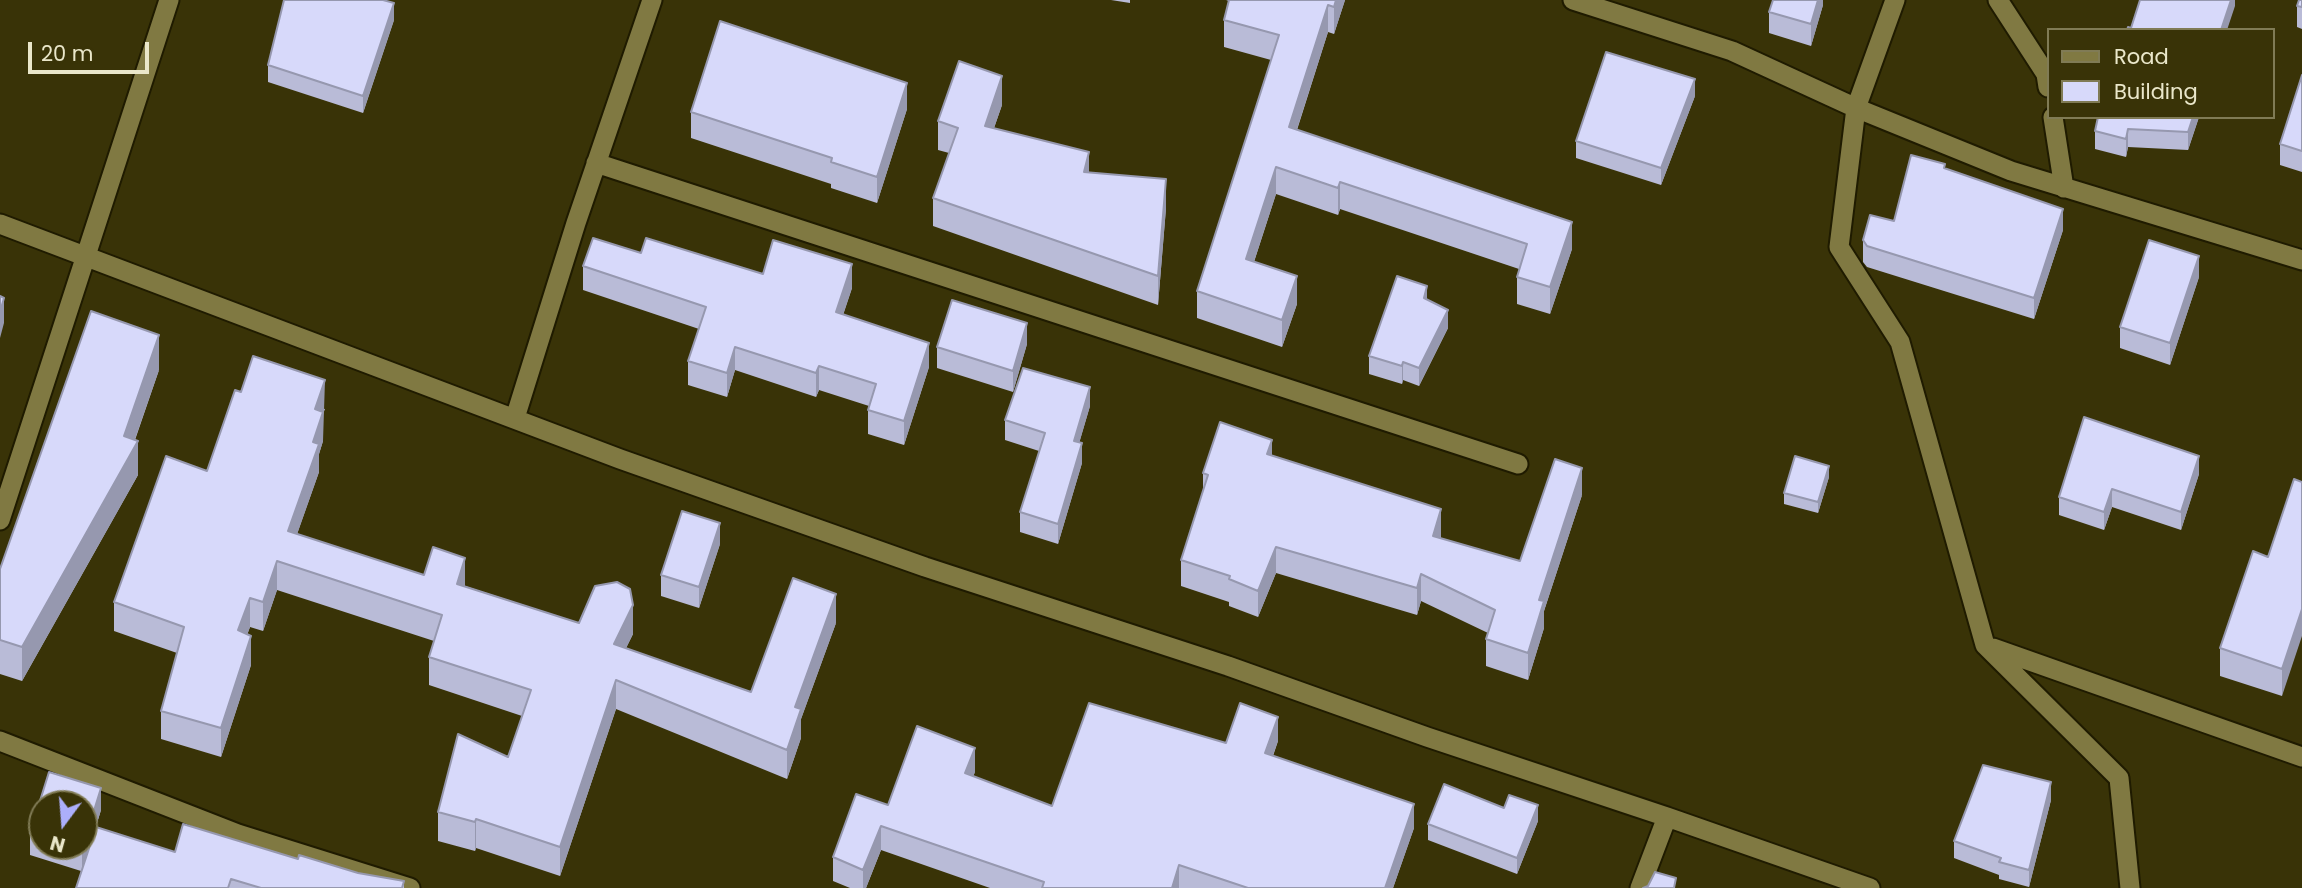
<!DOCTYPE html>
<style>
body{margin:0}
#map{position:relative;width:2302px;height:888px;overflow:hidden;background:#393307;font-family:Poppins,sans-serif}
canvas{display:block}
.legend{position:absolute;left:2047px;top:28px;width:228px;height:91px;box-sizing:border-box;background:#393307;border:2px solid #807b55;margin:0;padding:9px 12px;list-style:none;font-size:21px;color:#eae7ca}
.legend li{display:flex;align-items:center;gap:14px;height:35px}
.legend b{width:35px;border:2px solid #807b55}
.north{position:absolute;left:28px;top:790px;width:70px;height:70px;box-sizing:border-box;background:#393307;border:2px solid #807b55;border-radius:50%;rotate:196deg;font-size:19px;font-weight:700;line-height:28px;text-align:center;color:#eae7ca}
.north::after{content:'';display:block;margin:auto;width:24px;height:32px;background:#acaffb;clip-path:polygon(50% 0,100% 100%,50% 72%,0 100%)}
.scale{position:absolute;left:28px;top:42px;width:121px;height:32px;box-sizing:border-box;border:4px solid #eae7ca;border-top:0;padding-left:9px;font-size:21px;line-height:24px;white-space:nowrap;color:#eae7ca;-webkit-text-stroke:5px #393307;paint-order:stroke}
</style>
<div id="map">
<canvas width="2302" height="888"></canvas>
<ul class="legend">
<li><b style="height:9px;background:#807942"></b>Road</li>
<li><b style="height:19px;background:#d7d9fa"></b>Building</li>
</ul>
<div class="north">N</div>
<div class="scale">20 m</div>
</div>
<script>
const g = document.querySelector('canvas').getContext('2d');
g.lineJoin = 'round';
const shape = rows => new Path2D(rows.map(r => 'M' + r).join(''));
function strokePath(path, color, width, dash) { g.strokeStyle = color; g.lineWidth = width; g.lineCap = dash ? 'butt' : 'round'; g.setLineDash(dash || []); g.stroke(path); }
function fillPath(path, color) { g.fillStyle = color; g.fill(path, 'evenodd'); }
const minor = shape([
 [1573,0,1732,51,1856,108,1839,247,1900,342,1985,645,2119,778,2130,888],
 [1895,0,1856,108,2011,171,2302,260],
 [1998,0,2046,74,2048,87],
 [2053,117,2064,188],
 [596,163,1518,464],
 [0,224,620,459,925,567,1228,666,1427,737,1667,817,1640,888],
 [515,418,576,223,652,0],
 [0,520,169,0],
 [1993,648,2302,757],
 [0,741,238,834,410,888],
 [1667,817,1870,888]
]);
strokePath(minor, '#1f1b00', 23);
strokePath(minor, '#807942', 19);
fillPath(shape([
 [1111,0,1130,0,1130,3],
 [1226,0,1345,0,1334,34,1328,32,1297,130,1572,249,1550,314,1517,304,1517,277,1519,269,1340,209,1338,215,1276,194,1254,262,1297,304,1282,347,1197,318,1197,291,1271,60,1224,47,1224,20,1229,1],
 [1823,0,1823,5,1811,46,1769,33,1769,12],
 [2302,0,2302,29,2297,27,2297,6],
 [394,20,363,113,268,82,268,65],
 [2302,75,2302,172,2280,165,2280,144],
 [1695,96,1661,185,1576,158,1576,141],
 [1002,105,994,128,1166,208,1158,305,933,226,933,198,949,153,938,150,938,121],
 [907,109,877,203,831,188,831,184,691,138,691,112],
 [2098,117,2199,117,2188,150,2128,147,2126,157,2095,149,2095,131],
 [1945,168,2063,230,2034,319,1867,267,1863,262,1863,240,1894,221],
 [641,253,852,288,843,315,929,367,904,445,868,434,868,410,869,406,819,390,816,397,735,370,727,397,688,385,688,361,699,329,583,290,583,266],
 [2199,277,2170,365,2120,348,2120,327],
 [1427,300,1448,328,1419,386,1403,380,1402,384,1369,374,1369,356],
 [1027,344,1013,392,937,368,937,347],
 [159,370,135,440,138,475,22,681,0,674,0,569],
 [241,392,325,409,323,414,323,441,319,454,319,472,297,534,424,575,465,586,579,623,633,634,626,648,751,692,836,623,801,719,801,738,787,779,616,709,560,876,476,848,475,851,438,841,438,812,508,757,522,716,429,685,429,657,434,641,277,590,263,631,250,627,247,635,251,665,221,757,161,739,161,711,177,653,114,631,114,602,207,471],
 [1090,406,1079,443,1082,463,1058,544,1020,532,1020,512,1039,451,1005,440,1005,420],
 [1272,455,1441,536,1441,538,1520,561,1582,495,1544,611,1544,628,1528,680,1486,666,1486,639,1488,633,1421,601,1417,615,1276,573,1258,617,1229,606,1229,602,1181,586,1181,560,1203,490,1203,473],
 [2199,474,2181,530,2112,507,2104,530,2059,515,2059,497],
 [1829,477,1818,513,1784,504,1784,493],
 [2294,479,2282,696,2220,676,2220,648,2268,557],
 [720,544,699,608,661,596,661,575],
 [1278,741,1273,756,1414,828,1393,888,990,888,881,850,866,888,850,888,833,881,833,857,888,805,975,772,973,776,1052,806,1226,743],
 [49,772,101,788,101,810,90,846,96,827,175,852,183,824,298,859,299,855,358,873,404,881,404,888,76,888,81,871,30,855,30,833],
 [42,804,84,804,84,846,42,846],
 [2051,800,2029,887,1999,879,1999,875,1954,858,1954,841],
 [1538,821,1517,874,1428,840,1428,824]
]), '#b9bbd7');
fillPath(shape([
 [1336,0,1345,0,1334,34,1334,7],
 [1818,0,1823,0,1823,5,1811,46,1811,24],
 [2231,0,2235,0,2235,6,2227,30,2221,30],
 [394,3,394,20,363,113,363,96],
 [1328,5,1328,32,1289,154,1289,127],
 [1002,76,1002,105,985,154,985,126],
 [1695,79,1695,96,1661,185,1661,168],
 [907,83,907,109,877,203,877,177],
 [2193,117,2199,117,2188,150,2188,132],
 [2128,129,2128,147,2126,157,2126,139],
 [1089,152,1089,180,1084,172],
 [1276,167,1276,194,1246,286,1246,259],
 [1166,179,1166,208,1158,305,1158,276],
 [1340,182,1340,209,1338,215,1338,188],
 [2063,209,2063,230,2034,319,2034,298],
 [1572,222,1572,249,1550,314,1550,287],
 [2199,256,2199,277,2170,365,2170,343],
 [852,264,852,288,836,336,836,312],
 [1297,276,1297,304,1282,347,1282,320],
 [1427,286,1427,304,1424,298],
 [4,298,4,323,0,338,0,312],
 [1448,310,1448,328,1419,386,1419,368],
 [1027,323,1027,344,1013,392,1013,371],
 [159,335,159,370,128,459,138,441,138,475,22,681,22,647,124,436],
 [929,343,929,367,904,445,904,421],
 [735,347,735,370,727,397,727,373],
 [1403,362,1403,380,1402,384,1402,366],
 [819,366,819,390,816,397,816,373],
 [325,380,323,441,319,454,319,472,288,560,288,531,315,409],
 [1090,387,1090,406,1074,461,1074,441],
 [1272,440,1272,467,1267,454],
 [1082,443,1082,463,1058,544,1058,524],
 [2199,456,2199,474,2181,530,2181,512],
 [1829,466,1829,477,1818,513,1818,502],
 [1582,468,1582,495,1544,611,1544,628,1528,680,1528,653,1539,600],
 [2112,489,2112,507,2104,530,2104,512],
 [1441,509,1441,536,1433,563,1433,536],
 [720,523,720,544,699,608,699,587],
 [1276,547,1276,573,1258,617,1258,591],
 [465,558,465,587,457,584],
 [277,561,277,590,263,631,263,602],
 [1421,574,1421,601,1417,615,1417,588],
 [836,594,836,623,801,719,801,738,787,779,787,750,795,707],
 [250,598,250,627,238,659,238,630],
 [633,605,633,634,614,673,614,644],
 [2302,609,2302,636,2282,696,2282,669],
 [251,636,251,665,221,757,221,728],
 [616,680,616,709,560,876,560,847],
 [1278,717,1278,741,1265,777,1265,753],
 [975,748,975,772,965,797,965,773],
 [2051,782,2051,800,2029,887,2029,870],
 [101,788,101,810,82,871,82,850,84,846],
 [1414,804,1414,828,1393,888,1385,888],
 [1538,805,1538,821,1517,874,1517,858],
 [476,819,476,848,475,851,475,822],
 [881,826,881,850,866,888,863,888,863,870],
 [1179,865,1179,888,1172,888]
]), '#9698af');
const building = shape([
 [284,0,383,0,394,3,363,96,268,65,284,0],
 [1229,0,1336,0,1334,7,1328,5,1289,127,1572,222,1550,287,1517,277,1527,244,1340,182,1338,188,1276,167,1246,259,1297,276,1282,320,1197,291,1279,35,1224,20,1229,0],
 [1773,0,1818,0,1811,24,1769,12,1773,0],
 [2140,0,2231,0,2221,30,2127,30,2128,27,2131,28,2140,0],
 [2299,0,2302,0,2302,7,2297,6,2299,0],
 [720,21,907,83,877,177,831,162,832,158,691,112,720,21],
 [1606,52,1695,79,1661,168,1576,141,1606,52],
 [959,61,1002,76,985,126,1089,152,1084,172,1166,179,1158,276,933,198,958,128,938,121,959,61],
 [2302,75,2302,151,2280,144,2302,75],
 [2098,117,2193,117,2188,132,2128,129,2126,139,2095,131,2098,117],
 [1911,155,1945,164,1944,168,2063,209,2034,298,1867,246,1863,240,1870,215,1894,221,1911,155],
 [593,238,641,253,646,238,763,274,773,240,852,264,836,312,929,343,904,421,868,410,876,384,819,366,816,373,735,347,727,373,688,361,706,307,583,266,593,238],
 [2149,240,2199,256,2170,343,2120,327,2149,240],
 [1397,276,1427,286,1424,298,1448,310,1419,368,1403,362,1402,366,1369,356,1397,276],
 [0,296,4,298,0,312,0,296],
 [952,300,1027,323,1013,371,937,347,952,300],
 [91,311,159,335,124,436,138,441,22,647,0,640,0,569,91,311],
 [253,356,325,380,315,409,323,412,313,442,319,444,288,531,424,575,433,547,465,558,457,584,579,623,595,586,617,582,630,589,633,605,614,644,751,692,793,578,836,594,795,707,801,709,787,750,616,680,560,847,476,819,475,822,438,812,458,734,508,757,531,690,429,657,442,615,277,561,263,602,250,598,238,630,251,636,221,728,161,711,184,627,114,602,166,456,207,471,235,390,241,392,253,356],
 [1023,368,1090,387,1074,441,1082,443,1058,524,1020,512,1045,433,1005,420,1023,368],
 [2084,417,2199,456,2181,512,2112,489,2104,512,2059,497,2084,417],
 [1220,422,1272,440,1267,454,1441,509,1433,536,1520,561,1555,459,1582,468,1539,600,1544,601,1528,653,1486,639,1495,610,1421,574,1417,588,1276,547,1258,591,1229,579,1230,576,1181,560,1208,475,1203,473,1220,422],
 [1795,456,1829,466,1818,502,1784,493,1795,456],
 [2294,479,2302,482,2302,609,2282,669,2220,648,2253,551,2268,557,2294,479],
 [682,511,720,523,699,587,661,575,682,511],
 [1089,703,1226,743,1240,703,1278,717,1265,753,1414,804,1385,888,1248,888,1179,865,1172,888,1042,888,1044,882,881,826,863,870,833,857,856,794,888,805,917,726,975,748,965,773,1052,806,1089,703],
 [1983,765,2051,782,2029,870,1999,862,2001,858,1954,841,1983,765],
 [49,772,101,788,84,843,84,804,42,804,42,837,30,833,49,772],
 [1444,784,1504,808,1509,795,1538,805,1517,858,1428,824,1444,784],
 [183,824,298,859,299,855,358,873,404,881,402,888,261,888,231,879,228,888,76,888,96,827,175,852,183,824],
 [70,846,83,846,82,850,70,846],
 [1655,872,1676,878,1674,888,1643,888,1648,886,1655,872]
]);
fillPath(building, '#d7d9fa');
strokePath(building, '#9698af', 2);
</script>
